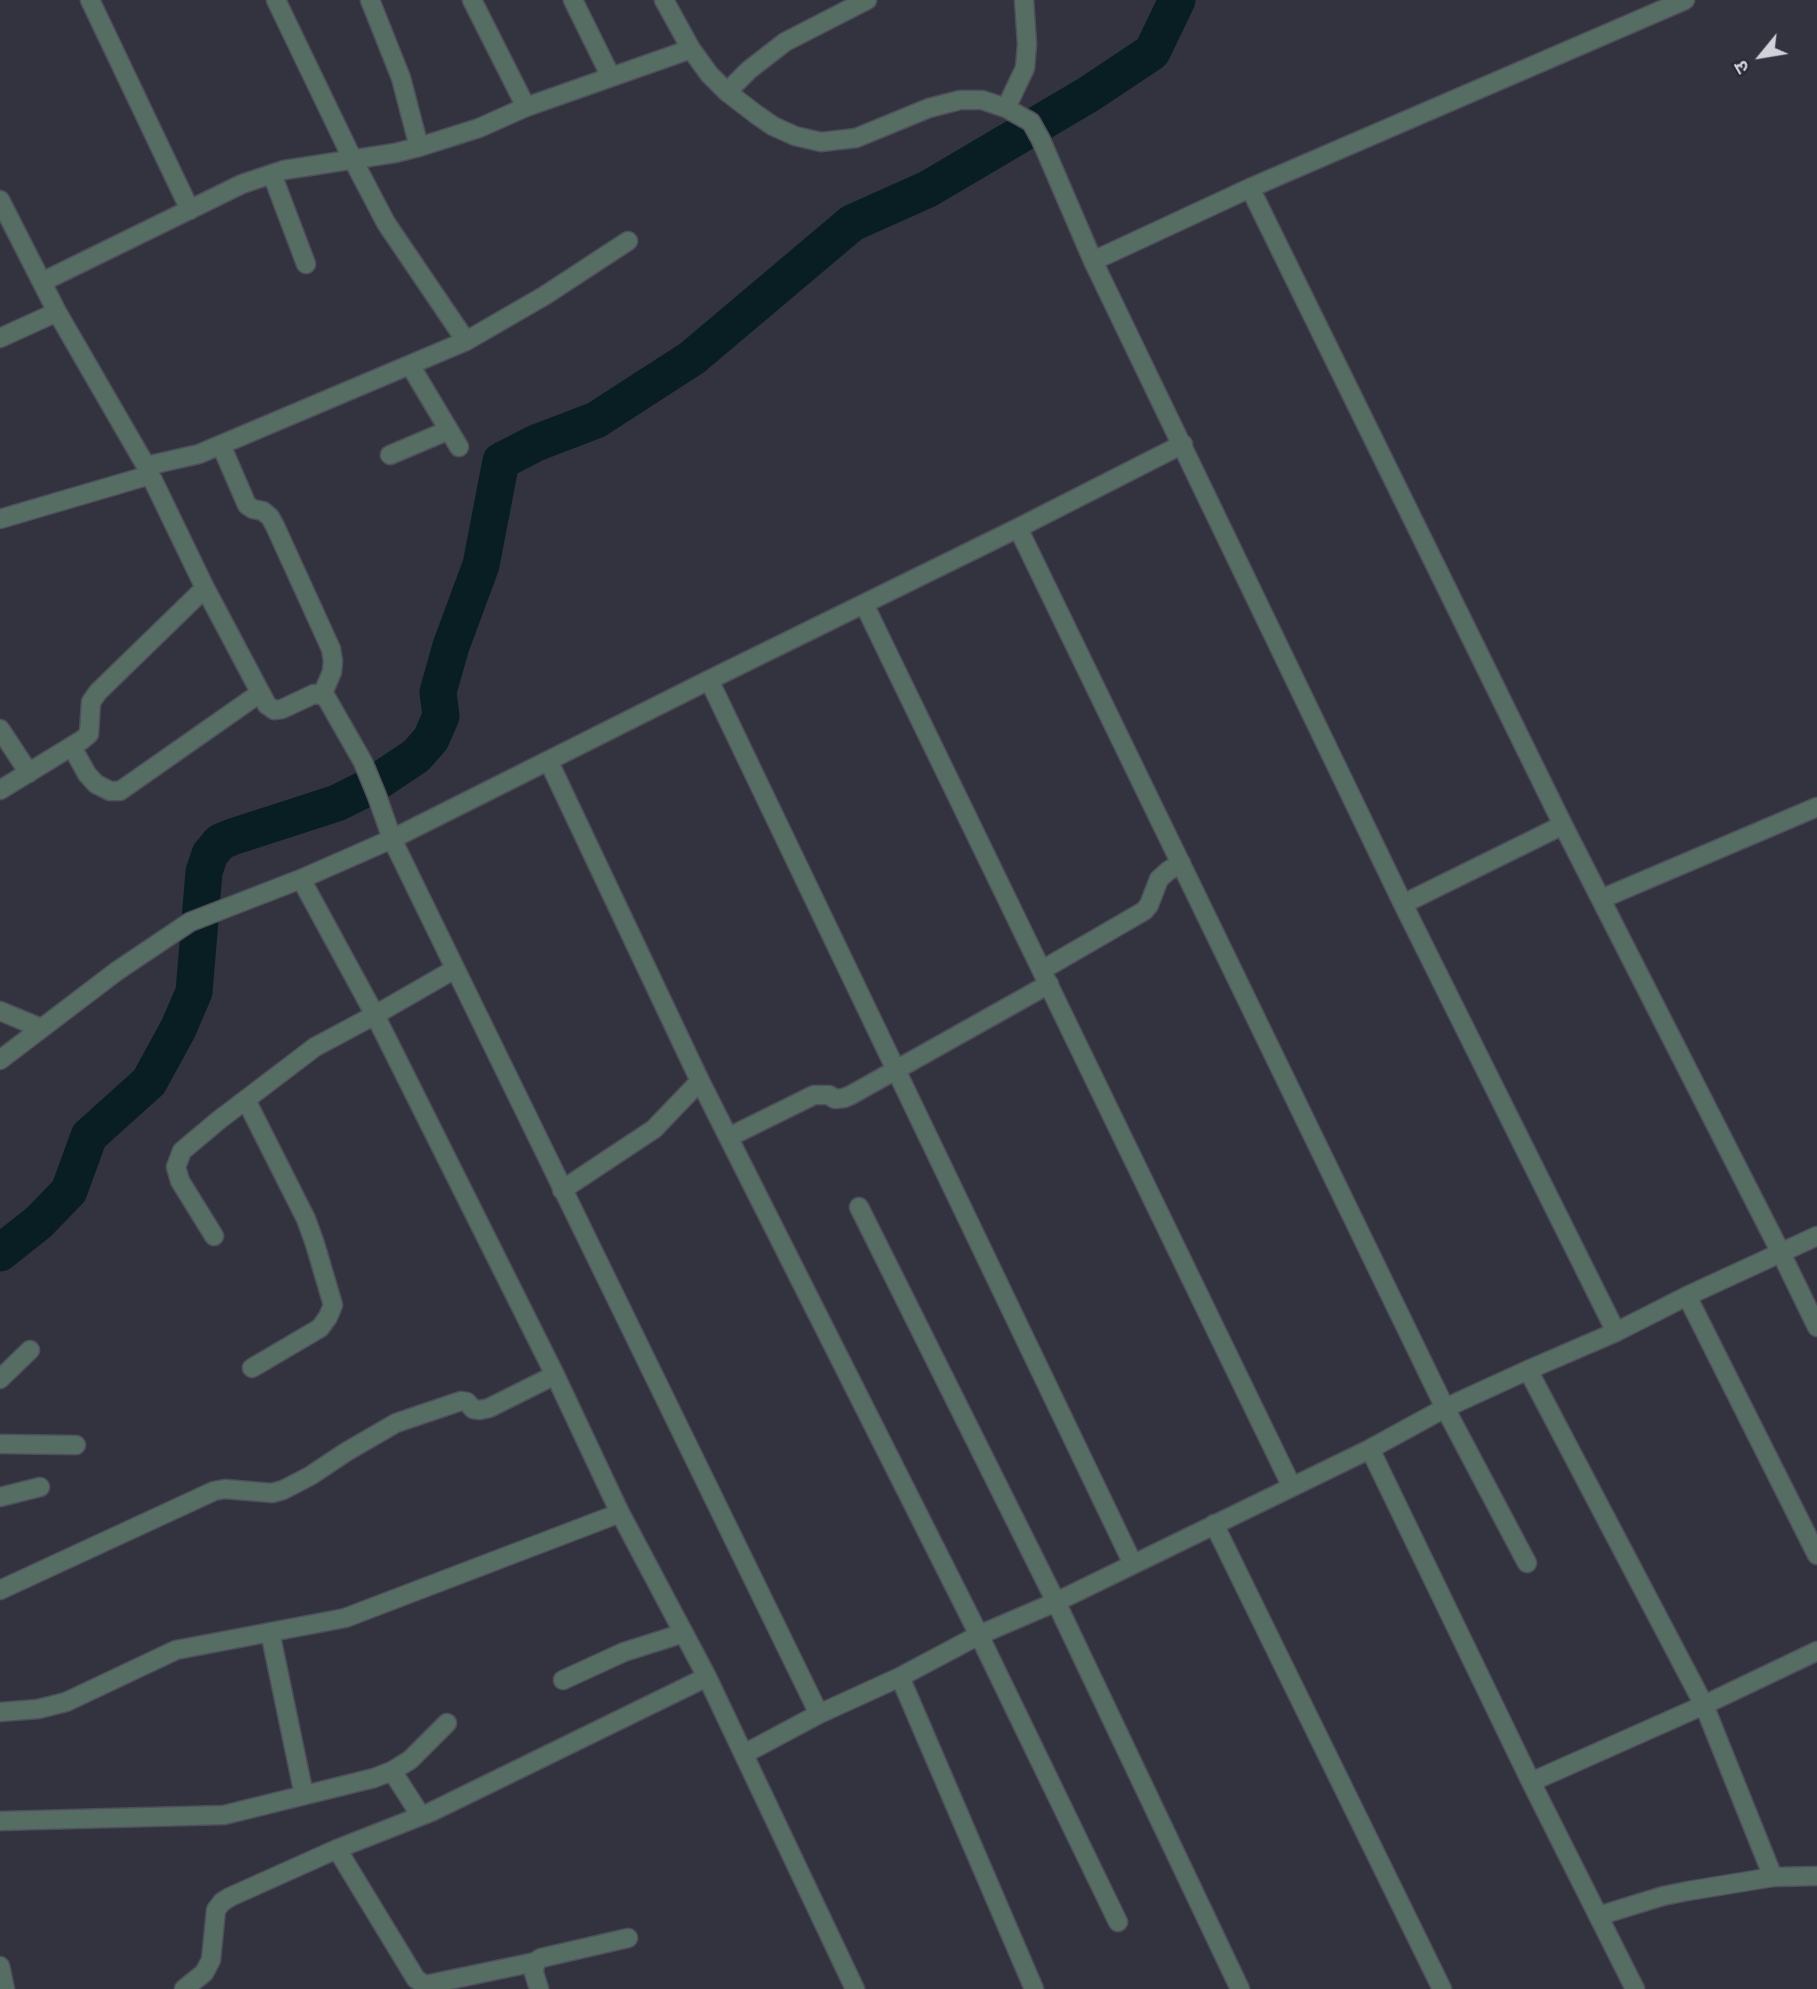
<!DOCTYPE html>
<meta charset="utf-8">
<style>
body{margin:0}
#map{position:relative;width:1817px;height:1989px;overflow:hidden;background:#32333f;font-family:Spectral,"Noto Sans Devanagari",serif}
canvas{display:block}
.north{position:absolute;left:1726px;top:21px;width:70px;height:70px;-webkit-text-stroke:5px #282935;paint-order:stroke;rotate:240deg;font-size:19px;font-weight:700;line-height:28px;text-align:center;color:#d1d1da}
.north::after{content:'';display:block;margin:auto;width:24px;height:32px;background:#d1d1da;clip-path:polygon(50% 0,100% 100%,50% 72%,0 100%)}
</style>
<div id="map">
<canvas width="1817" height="1989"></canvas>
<div class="north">उ</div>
</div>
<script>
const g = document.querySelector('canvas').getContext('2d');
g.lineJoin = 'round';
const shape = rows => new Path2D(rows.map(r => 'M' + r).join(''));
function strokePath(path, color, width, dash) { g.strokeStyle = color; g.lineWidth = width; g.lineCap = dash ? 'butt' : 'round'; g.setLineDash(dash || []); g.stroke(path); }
strokePath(shape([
 [0,1253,39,1222,69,1191,89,1136,149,1082,178,1029,194,992,204,872,210,854,216,847,220,842,232,837,337,803,371,786,416,756,431,739,441,716,438,692,451,646,481,565,501,461,536,443,596,420,692,358,852,223,928,189,1089,94,1152,52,1177,0]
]), '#081e22', 37);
const minor = shape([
 [90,0,190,210],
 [276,0,352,158,386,223,466,341],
 [370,0,401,78,419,147],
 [472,0,526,107],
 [573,0,611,77],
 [664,0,691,49,709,74,727,92,757,115,773,126,795,136,821,142,856,138,929,108,960,100,982,100,1006,108,1031,122,1041,140,1093,261,1403,904,1616,1332],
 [727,92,749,70,785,42,867,0],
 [1006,108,1025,68,1027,44,1024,0],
 [272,174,306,264],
 [1250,188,1563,825,1781,1253,1817,1327],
 [0,200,57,312,146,466,205,588,267,705,274,710,282,709,314,694,322,695,327,699,363,762,377,796,392,839,819,1714],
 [1093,261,1250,188,1685,0],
 [42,282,242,184,284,170,395,153,419,147,479,128,526,107,691,49],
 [0,338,57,312],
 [410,365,459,447],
 [221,445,247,505,253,509,263,511,270,517,275,526,331,649,333,661,332,672,322,695],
 [390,455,449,430],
 [146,466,199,454,466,341,544,296,628,241],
 [0,519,150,475],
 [1018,528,1445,1408,1527,1563],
 [864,604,1292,1487],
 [709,680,1133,1564],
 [0,729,29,773],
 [72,747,87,774,96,784,110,791,120,791,260,693],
 [549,762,700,1081,979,1635,1118,1922],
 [0,790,82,740,89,734,91,702,98,692,205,588],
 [301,879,375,1015,555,1375,620,1513,707,1677,855,1989],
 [1601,899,1817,807],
 [1403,904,1563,825],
 [1042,970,1144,911,1149,905,1159,879,1168,871,1181,863],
 [0,1011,41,1028],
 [0,1060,117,971,190,922,301,879,392,839,709,680,1018,528,1183,444],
 [246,1100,306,1219,315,1244,333,1305,328,1317,320,1328,252,1368],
 [729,1137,814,1095,829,1095,835,1099,844,1098,851,1095,1049,984],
 [562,1190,654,1129,700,1081],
 [859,1207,1056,1602,1240,1989],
 [214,1236,180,1181,176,1167,182,1151,219,1120,315,1047,375,1015,455,969],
 [1687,1296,1817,1555],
 [1528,1370,1704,1705,1773,1877],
 [0,1379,30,1350],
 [0,1444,76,1445],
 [1370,1449,1531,1782,1635,1989],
 [0,1497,40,1487],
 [1214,1524,1442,1989],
 [0,1590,214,1491,225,1489,272,1493,283,1490,310,1476,346,1452,396,1423,461,1401,467,1402,473,1409,480,1410,489,1408,555,1375],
 [270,1632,304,1795],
 [900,1677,1034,1989],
 [563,1680,624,1652,684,1633],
 [0,1712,38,1709,66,1702,176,1650,345,1618,620,1513],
 [744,1754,819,1714,900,1677,979,1635,1056,1602,1370,1449,1445,1408,1528,1370,1616,1332,1687,1296,1817,1236],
 [392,1771,421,1816],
 [1531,1782,1704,1705,1817,1651],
 [0,1821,224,1815,374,1778,392,1771,410,1760,447,1723],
 [337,1849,416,1979,425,1985,535,1962],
 [1598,1916,1663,1896,1688,1891,1773,1877,1817,1876],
 [0,1966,5,1989],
 [184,1989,204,1973,211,1960,216,1910,222,1902,230,1897,337,1849,431,1812,707,1677],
 [539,1989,534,1973,535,1962,541,1958,628,1938]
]);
strokePath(minor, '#4f4f5b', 21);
strokePath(minor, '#556d63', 18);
</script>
